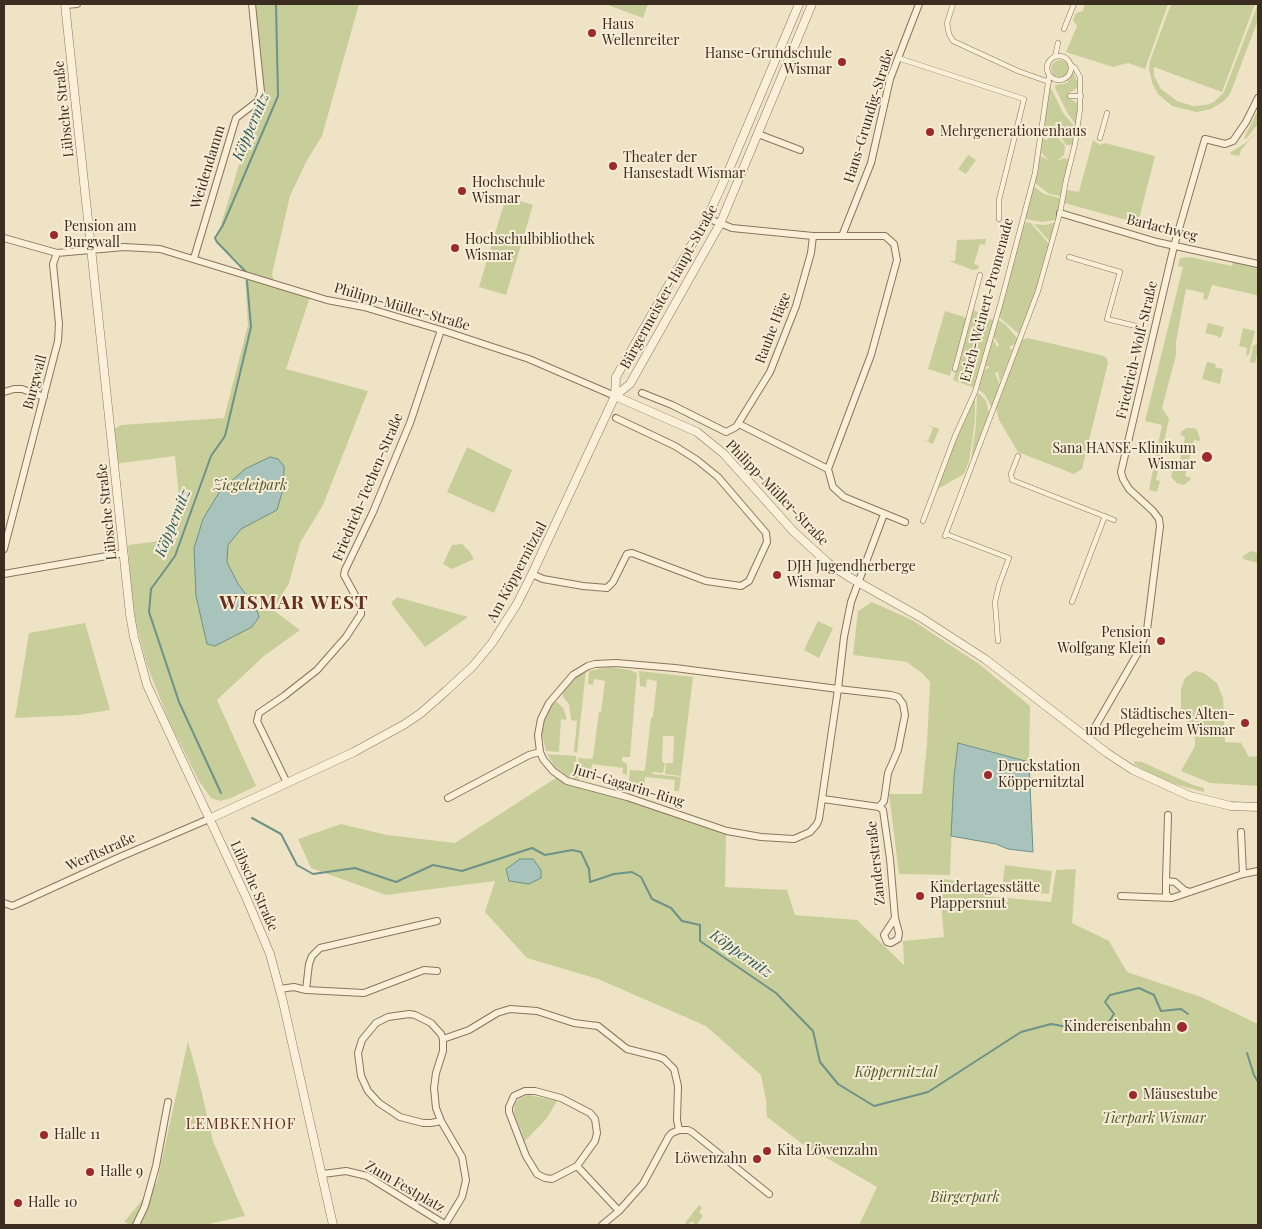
<!DOCTYPE html>
<meta charset="utf-8">
<style>
body{margin:0}
#map{position:relative;width:1262px;height:1229px;overflow:hidden;background:#efe3c6;font-family:"Playfair Display",serif}
canvas{display:block}
.frame{position:absolute;inset:0;border:5px solid #3b2d1f;pointer-events:none}
</style>
<div id="map">
<canvas width="1262" height="1229"></canvas>
<div class="frame"></div>
</div>
<script>
const g = document.querySelector('canvas').getContext('2d');
g.lineJoin = 'round';
function fillPath(path, color) { g.fillStyle = color; g.fill(path, 'evenodd'); }
const shape = rows => new Path2D(rows.map(r => 'M' + r).join(''));
function strokePath(path, color, width, dash) { g.strokeStyle = color; g.lineWidth = width; g.lineCap = dash ? 'butt' : 'round'; g.setLineDash(dash || []); g.stroke(path); }
function label(font, color, halo, rows, align = 'center') {
  g.font = font + ' "Playfair Display",serif'; g.lineWidth = 4; g.setLineDash([]); g.textBaseline = 'middle'; g.strokeStyle = halo; g.fillStyle = color; for (const [text, x, y, turn = 0] of rows) {
    g.save(); g.translate(x, y); g.rotate((+turn || 0) * Math.PI / 180); g.textAlign = isNaN(turn) ? turn : align; if (halo) g.strokeText(text, 0, 0); g.fillText(text, 0, 0); g.restore();
  }
}
fillPath(shape([
 [252,4,359,4,322,136,306,162,290,196,272,274,274,282,311,294,286,369,368,391,323,505,300,543,289,583,273,610,300,630,264,656,217,700,256,786,231,798,220,801,211,798,199,781,169,721,147,665,136,624,130,578,128,545,168,540,181,519,175,456,114,464,111,431,121,425,224,418,248,325,245,273,239,262,218,243,217,238,261,92],
 [605,4,648,4,643,18],
 [1085,4,1168,4,1145,69,1128,63,1113,67,1066,52,1077,26,1073,20,1076,13,1083,11],
 [1171,4,1255,4,1222,92,1154,67,1154,76,1161,89,1177,101,1193,106,1206,105,1214,102,1224,92,1258,4,1258,20,1230,94,1224,101,1211,109,1197,112,1172,106,1158,94,1152,83,1149,69,1150,61],
 '1051 69a9 9 0 1 1 18 0a9 9 0 1 1-18 0Z',
 [1072,69,1078,84,1077,88,1068,94,1068,97,1077,103,1078,107,1076,125,1068,114,1055,88,1055,85,1067,83,1070,78],
 [1050,86,1063,113,1076,128,1073,145,1066,145,1062,139,1058,136,1047,137,1042,135],
 [1258,110,1258,124,1246,139,1244,138],
 [1258,130,1241,150,1239,156,1230,154,1231,152,1247,142],
 [1042,137,1046,140,1050,138,1058,138,1064,144,1065,147,1064,155,1058,160,1051,161,1059,160,1064,158,1070,160,1063,199,1060,196,1049,194,1034,182,1039,155,1050,161,1045,157,1042,153,1039,153],
 [1093,140,1100,145,1105,143,1155,156,1138,223,1064,203,1067,190,1079,192],
 [968,155,976,160,966,174,958,169],
 [1033,186,1044,194,1059,198,1062,202,1056,220,1042,222,1026,219,1025,217],
 [506,197,533,205,506,295,479,287],
 [1026,222,1031,223,1049,244,1038,284,1019,334,999,317,1021,230],
 [1057,222,1050,242,1034,224,1045,225],
 [986,239,985,245,980,244,974,264,979,266,978,269,973,270,949,261,955,261,957,240],
 [1189,257,1232,266,1233,262,1258,267,1258,297,1256,295,1212,285,1207,300,1203,299,1204,293,1186,289,1176,342,1176,355,1162,408,1169,419,1156,480,1160,481,1157,492,1149,490,1162,425,1145,421,1183,267,1178,266,1180,258],
 [973,310,978,312,976,319,988,323,989,319,994,320,975,388,953,380],
 [945,311,967,318,950,376,928,369],
 [998,320,1005,324,1018,339,1017,343,1009,347,1010,349,1013,349,1000,382,998,372,995,373,1000,386,992,408,985,395,978,389,983,370,989,368,989,366,984,368,993,339,997,347,999,345,993,336],
 [1208,323,1224,327,1221,337,1217,338,1218,336,1205,333],
 [1243,328,1255,331,1249,354,1246,356,1247,348,1239,346],
 [1028,338,1104,356,1107,359,1108,363,1082,469,1074,474,1018,452,999,420,996,408,1021,340],
 [1256,344,1258,345,1258,350,1255,363,1250,362,1253,346],
 [1207,362,1216,364,1215,367,1223,369,1220,384,1202,379],
 [977,393,981,395,986,401,989,413,971,460,976,424],
 [975,396,975,420,972,442,969,461,964,474,936,490,973,399],
 [928,425,939,429,933,444,923,440,928,441,933,428],
 [1187,428,1194,428,1197,430,1200,439,1200,441,1194,440,1185,476,1191,478,1190,480,1184,485,1177,483,1171,477,1173,469,1178,470,1185,437,1180,435,1182,431],
 [467,447,512,470,494,513,447,492],
 [462,544,469,551,474,559,452,569,443,564,452,545],
 [1251,551,1258,553,1258,563,1243,559,1243,556],
 [397,597,468,617,425,647,391,603],
 [872,602,912,620,979,664,1030,706,1029,762,958,743,954,777,950,875,899,874,889,794,922,794,927,744,930,682,923,674,907,662,853,655,858,611],
 [818,621,833,628,819,658,804,650],
 [85,623,110,710,78,715,15,718,29,633],
 [609,667,630,670,637,673,630,757,622,757,622,761,627,764,627,775,623,774,623,768,592,764,591,775,593,775,593,781,581,779,578,758,592,759,593,757,599,712,601,712,605,681,594,679,593,685,588,684,589,671],
 [586,670,577,753,574,752,577,721,571,720,569,704,563,697,562,691,573,678],
 [639,671,693,677,681,776,665,774,666,763,673,763,674,736,663,736,662,762,665,763,663,773,652,772,653,774,681,777,679,791,674,791,675,780,645,777,644,793,628,789,630,770,644,771,645,769,651,718,653,716,657,681,647,679,646,687,640,686],
 [1195,671,1204,673,1217,683,1223,698,1225,742,1241,743,1249,757,1258,756,1258,786,1210,783,1181,771,1195,746,1194,724,1181,719,1181,689,1185,678],
 [557,702,563,708,566,716,566,720,561,719,559,752,546,751,542,734,546,712,553,703],
 [547,754,576,756,579,783,726,833,725,887,787,890,795,915,857,920,904,965,903,941,944,937,939,878,984,886,985,896,1051,902,1056,870,1076,869,1072,923,1109,941,1127,972,1201,997,1258,1024,1258,1225,859,1225,877,1187,825,1157,810,1155,809,1149,767,1117,766,1100,761,1075,706,1026,598,979,527,958,485,912,495,881,386,895,311,868,298,839,341,824,387,835,455,843,559,776,573,780,555,767],
 [1134,761,1142,762,1193,785,1204,788,1204,792,1175,784,1145,771,1135,765],
 [1005,865,1052,871,1049,894,1002,888],
 [188,1041,199,1081,213,1141,245,1216,204,1225,130,1225,124,1222,157,1182],
 [528,1095,557,1101,547,1118,525,1141,514,1113,515,1104,519,1099],
 [699,1205,702,1208,699,1212,703,1216,696,1225,692,1221,688,1225,685,1223]
]), '#c8ce99');
const water = shape([
 [270,457,278,459,284,466,284,486,277,510,241,529,228,545,227,562,238,584,256,608,259,617,252,627,215,646,207,644,196,596,194,548,203,519,220,491,245,469,270,457],
 [958,743,1029,762,1033,852,1008,849,996,844,951,836,954,777,958,743],
 [520,859,533,859,541,870,541,878,529,884,509,881,506,869,520,859]
]);
fillPath(water, '#a7c3bb');
strokePath(water, '#6d9289', 1);
strokePath(shape([
 [246,272,217,242,215,238,223,225,278,96,276,4],
 [221,793,179,702,149,612,151,589,175,556,211,456,225,436,251,327,247,281],
 [252,818,281,834,297,865,313,874,355,868,396,882,433,865,462,871,532,848,545,855,572,850,581,852,589,869,590,882,614,874,632,872,641,877,652,899,671,908,682,921,700,925,700,941,776,993,813,1031,820,1062,838,1084,874,1106,928,1092,1021,1032,1051,1024,1068,1027,1104,1029,1114,1014,1105,1002,1110,995,1139,988,1154,995,1161,1011,1181,1009,1188,1014],
 [1247,1053,1254,1075,1258,1082]
]), '#6d9289', 2);
const pedestrian = shape([
 [953,4,947,23,949,34,953,41,1018,71,1049,82],
 [1064,29,1074,4],
 '1047 68a12 12 0 1 1 24 0a12 12 0 1 1-24 0Z',
 [1055,57,1058,43],
 [898,58,1024,99,999,200,999,219],
 [1070,96,1081,96],
 [1100,138,1107,113],
 [1069,257,1120,272,1107,319,1136,326],
 [955,369,980,275],
 [1018,456,1011,474,1012,480,1114,520],
 [923,521,955,436,975,392,1001,302,1035,173,1049,77],
 [946,534,1009,558,999,585,995,602,998,641],
 [945,536,1038,291,1060,213,1066,180,1075,144,1080,109,1080,77,1075,68,1071,65],
 [1072,602,1105,516]
]);
const minor = shape([
 [66,5,77,4],
 [758,134,800,150],
 [1060,213,1157,242,1258,264],
 [707,218,732,228,813,236,885,236,894,244,897,260,871,355,828,469,833,487,844,497,905,522],
 [842,236,871,163,890,79,919,4],
 [4,238,57,253,124,247,160,249,327,300,364,307,441,330,529,359,615,396],
 [194,258,236,118,258,101,261,92,252,4],
 [4,392,14,389,22,389,44,397],
 [642,393,672,405,726,432,736,427,770,372,796,306,811,253,813,236],
 [739,424,828,469],
 [4,549,58,341,59,324,53,264,57,253],
 [4,574,124,553],
 [532,574,543,579,583,586,607,588,613,582,627,554,632,553,706,581,741,586,749,581,767,542,766,533,718,477,697,460,675,446,616,418],
 [1088,739,1139,651,1147,630,1160,526,1159,519,1153,511,1129,489,1123,479,1121,472,1174,246,1205,139,1225,144,1233,141,1246,122,1258,98],
 [287,783,257,721,259,713,284,696,317,670,346,637,361,614,361,606,344,575,345,570,373,512,410,423,441,330],
 [448,798,529,755,540,752],
 [823,799,879,807,883,810,890,859,895,918,899,933,898,939,891,943,887,942,884,935,895,918],
 [879,807,884,801,888,773,898,750,905,715,903,704,898,697,891,695,838,689,819,819,817,824,810,832,794,839,761,837,727,831,627,797,567,781,553,771,543,759,540,752,538,735,541,719,549,703,573,675,588,666,595,664,616,663,675,668,838,689,844,637,851,602,884,514],
 [1241,832,1243,874],
 [1166,881,1168,815],
 [1121,896,1172,898,1243,874,1258,871],
 [1169,897,1166,894,1166,881,1175,882,1184,890,1190,892],
 [4,903,12,906,17,904,120,857,209,819],
 [280,989,294,987,306,990,364,993,424,970,437,971],
 [306,990,309,964,312,956,320,948,437,921],
 [443,1039,469,1030,497,1013,510,1009,537,1011,574,1023,598,1026,627,1049,659,1057,664,1059,674,1069,678,1086,677,1120,679,1130],
 [441,1121,431,1123,423,1123,400,1117,379,1103,368,1091,361,1076,358,1053,362,1040,376,1023,388,1017,409,1014,415,1015,431,1023,441,1034,443,1039,443,1051,436,1073,434,1088,436,1108,441,1121,462,1157,466,1180,462,1197,445,1225],
 [577,1166,552,1179,545,1178,537,1174,526,1156,509,1112,509,1107,514,1096,525,1091,535,1091,561,1098,590,1113,595,1119,597,1133,595,1141,577,1166,619,1211],
 [323,1174,346,1171,367,1176,446,1225],
 [136,1225,145,1206,156,1166,168,1102],
 [602,1225,619,1211,643,1184,669,1136,672,1133,679,1130,688,1130,692,1132,769,1194]
]);
const tertiary = shape([
 [65,4,130,614,134,637,147,685,246,897,270,954,283,1002,333,1225],
 [615,396,697,432,724,454,793,531,828,563,849,577,920,617,985,659,1107,753,1133,770,1190,796,1231,806,1258,807],
 [615,396,616,377,707,218,728,172,799,4],
 [209,819,354,752,405,724,421,713,446,691,473,666,492,643,517,604,532,574,615,396,630,384,720,224,812,4]
]);
strokePath(pedestrian, '#8b745b', 5.5);
strokePath(minor, '#8b745b', 8);
strokePath(tertiary, '#8b745b', 9);
strokePath(pedestrian, '#faf0da', 4.5);
strokePath(minor, '#faf0da', 6);
strokePath(tertiary, '#faf0da', 8);
for (const [x, y, r, color] of [
 [592,33,5,"#9c292b"],
 [842,62,5,"#9c292b"],
 [930,132,5,"#9c292b"],
 [613,166,5,"#9c292b"],
 [462,191,5,"#9c292b"],
 [54,235,5,"#9c292b"],
 [455,248,5,"#9c292b"],
 [1207,457,6,"#9c292b"],
 [777,575,5,"#9c292b"],
 [1161,641,5,"#9c292b"],
 [1245,723,5,"#9c292b"],
 [988,775,5,"#9c292b"],
 [920,896,5,"#9c292b"],
 [1182,1027,6,"#9c292b"],
 [1133,1095,5,"#9c292b"],
 [44,1135,5,"#9c292b"],
 [767,1151,5,"#9c292b"],
 [757,1159,5,"#9c292b"],
 [90,1172,5,"#9c292b"],
 [18,1203,5,"#9c292b"]
]) { const dot = new Path2D(); dot.arc(x, y, r, 0, 2 * Math.PI); g.fillStyle = color; g.fill(dot); strokePath(dot, '#f7edd6', 2); }
label('14px', '#3b2d1f', '#f7edd6', [
 ["Haus",602,25],
 ["Wellenreiter",602,41],
 ["Hanse-Grundschule",832,54,"right"],
 ["Wismar",832,70,"right"],
 ["Mehrgenerationenhaus",940,132],
 ["Theater der",623,158],
 ["Hansestadt Wismar",623,174],
 ["Hochschule",472,183],
 ["Wismar",472,199],
 ["Pension am",64,227],
 ["Burgwall",64,243],
 ["Hochschulbibliothek",465,240],
 ["Wismar",465,256],
 ["Sana HANSE-Klinikum",1196,449,"right"],
 ["Wismar",1196,465,"right"],
 ["DJH Jugendherberge",787,567],
 ["Wismar",787,583],
 ["Pension",1151,633,"right"],
 ["Wolfgang Klein",1151,649,"right"],
 ["Städtisches Alten-",1235,715,"right"],
 ["und Pflegeheim Wismar",1235,731,"right"],
 ["Druckstation",998,767],
 ["Köppernitztal",998,783],
 ["Kindertagesstätte",930,888],
 ["Plappersnut",930,904],
 ["Kindereisenbahn",1171,1027,"right"],
 ["Mäusestube",1143,1095],
 ["Halle 11",54,1135],
 ["Kita Löwenzahn",777,1151],
 ["Löwenzahn",747,1159,"right"],
 ["Halle 9",100,1172],
 ["Halle 10",28,1203]
], 'left');
label('14px', '#3b2d1f', '#f7edd6', [
 ["Lübsche Straße",64,109,-96],
 ["Hans-Grundig-Straße",869,116,-73],
 ["Weidendamm",208,167,-73],
 ["Barlachweg",1162,228,14],
 ["Bürgermeister-Haupt-Straße",669,287,-61],
 ["Erich-Weinert-Promenade",987,300,-75],
 ["Philipp-Müller-Straße",402,307,16],
 ["Rauhe Häge",773,328,-69],
 ["Friedrich-Wolf-Straße",1137,350,-77],
 ["Burgwall",35,382,-75],
 ["Friedrich-Techen-Straße",368,487,-67],
 ["Philipp-Müller-Straße",777,493,46],
 ["Lübsche Straße",107,512,-96],
 ["Am Köppernitztal",517,572,-62],
 ["Juri-Gagarin-Ring",629,786,17],
 ["Werftstraße",101,852,-24],
 ["Zanderstraße",876,863,-96],
 ["Lübsche Straße",254,886,66],
 ["Zum Festplatz",405,1187,30]
]);
label('italic 14px', '#4c5825', '#f7edd6', [
 ["Ziegeleipark",250,486],
 ["Köppernitztal",896,1073],
 ["Tierpark Wismar",1154,1119],
 ["Bürgerpark",965,1198]
]);
label('italic 15px', '#2e5b58', '#f7edd6', [
 ["Köppernitz",251,127,-67],
 ["Köppernitz",173,523,-68],
 ["Köppernitz",741,954,35]
]);
g.letterSpacing = '1px';
label('15px', '#692d1d', '#f7edd6', [
 ["LEMBKENHOF",241,1124]
]);
g.letterSpacing = '0px';
g.letterSpacing = '1px';
label('bold 19px', '#692d1d', '#f7edd6', [
 ["WISMAR WEST",294,603]
]);
g.letterSpacing = '0px';
</script>
